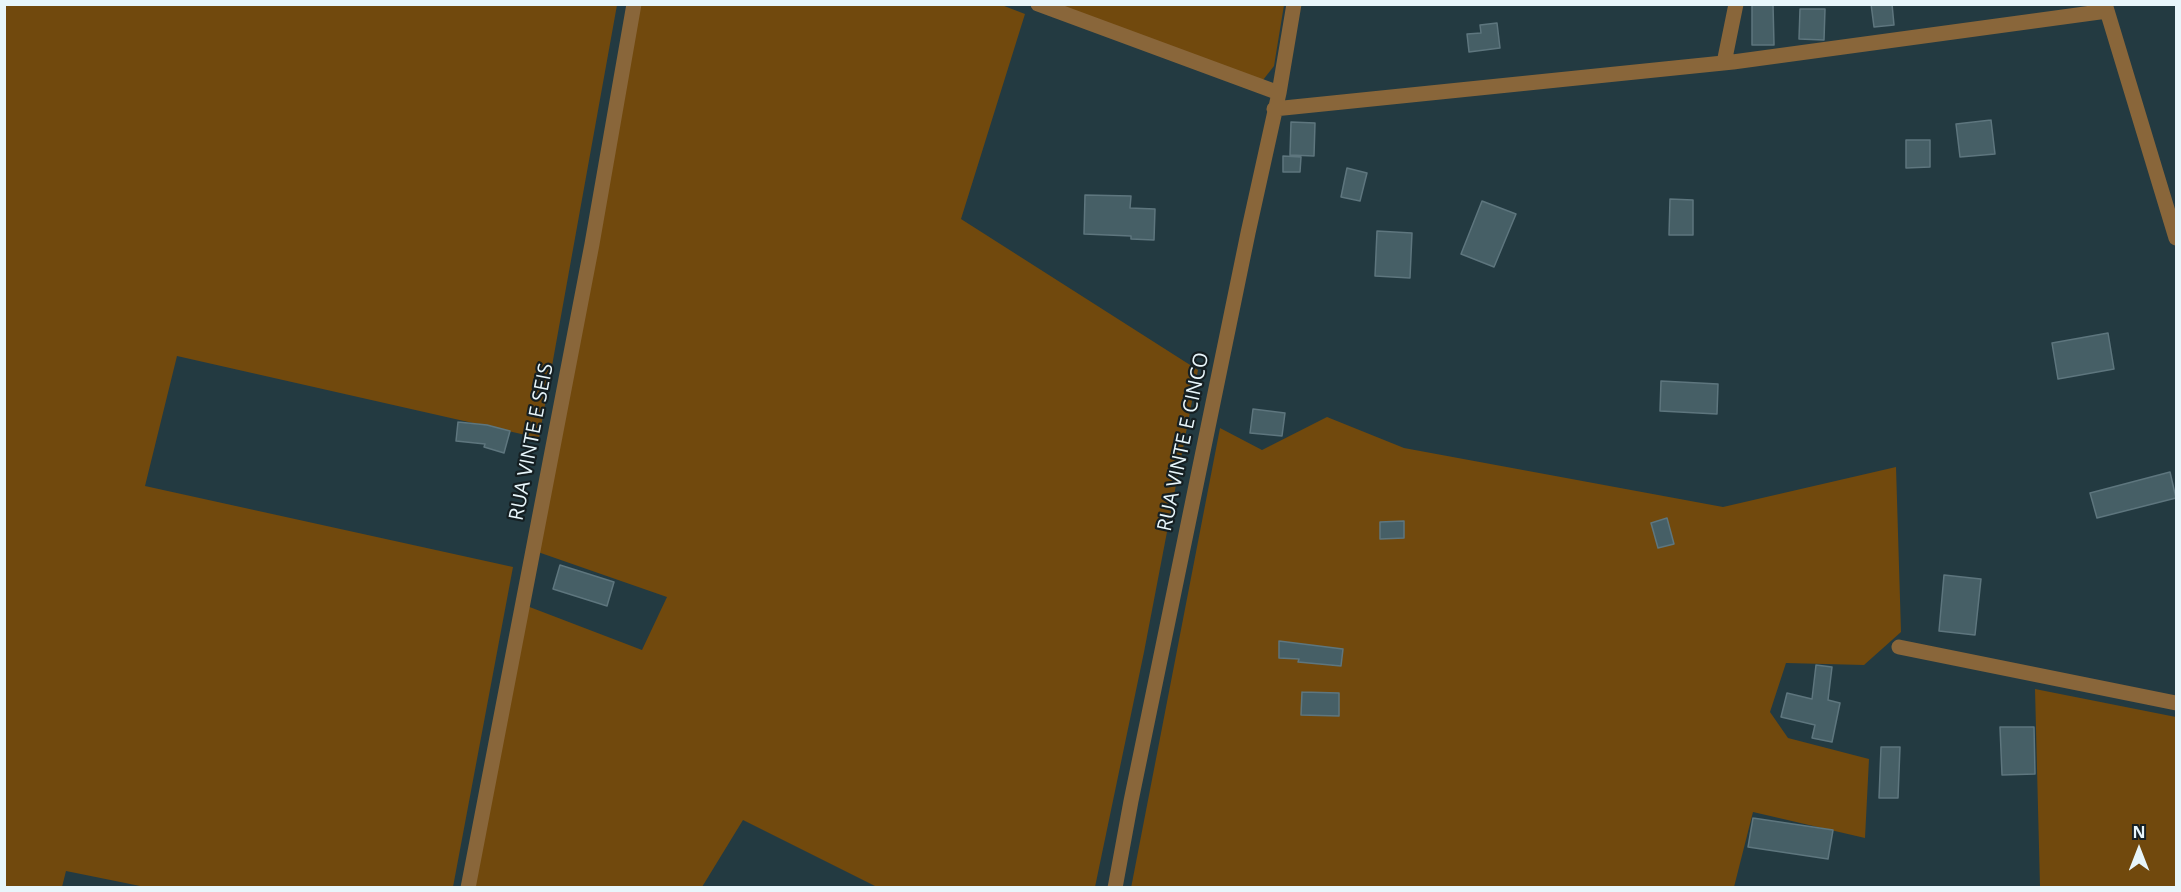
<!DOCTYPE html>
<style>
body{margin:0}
#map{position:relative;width:2181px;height:892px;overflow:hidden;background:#233a41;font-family:"Open Sans",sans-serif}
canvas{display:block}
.frame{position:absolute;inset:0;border:6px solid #e8f6fb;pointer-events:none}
.north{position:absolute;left:2109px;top:820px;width:60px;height:60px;-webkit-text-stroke:4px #151f22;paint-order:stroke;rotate:0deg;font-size:16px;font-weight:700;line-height:24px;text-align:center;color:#e8f6fb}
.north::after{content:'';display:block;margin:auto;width:21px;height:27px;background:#e8f6fb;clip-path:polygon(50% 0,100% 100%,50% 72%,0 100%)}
</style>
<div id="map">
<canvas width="2181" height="892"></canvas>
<div class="frame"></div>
<div class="north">N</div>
</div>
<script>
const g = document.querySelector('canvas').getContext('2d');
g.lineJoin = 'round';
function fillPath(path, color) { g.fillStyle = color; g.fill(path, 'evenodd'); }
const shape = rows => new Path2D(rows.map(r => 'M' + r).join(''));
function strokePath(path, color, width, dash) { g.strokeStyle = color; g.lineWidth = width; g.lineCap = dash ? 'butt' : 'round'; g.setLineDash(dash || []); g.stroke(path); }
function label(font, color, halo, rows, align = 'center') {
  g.font = font + ' "Open Sans",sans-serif'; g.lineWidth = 4.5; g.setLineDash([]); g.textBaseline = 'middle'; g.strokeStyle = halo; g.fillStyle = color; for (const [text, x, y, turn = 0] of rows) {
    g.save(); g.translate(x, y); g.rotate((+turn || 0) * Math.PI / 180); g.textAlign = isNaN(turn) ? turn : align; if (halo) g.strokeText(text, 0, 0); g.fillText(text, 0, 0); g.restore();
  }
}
fillPath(shape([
 [999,4,1025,14,961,219,1198,370,1144,652,1095,887,877,887,743,820,702,887,473,888,527,606,642,650,667,597,535,551,635,5],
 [4,5,617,5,539,438,177,356,145,486,513,567,453,887,150,888,66,871,62,887,5,887],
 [1048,5,1284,5,1274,66,1263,80],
 [1327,417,1404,448,1723,507,1896,467,1901,632,1864,665,1786,663,1770,712,1788,738,1869,759,1865,838,1753,812,1734,887,1131,888,1220,428,1262,450],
 [2035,689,2176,717,2176,887,2040,887]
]), '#71490d');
const building = shape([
 [1752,4,1773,4,1774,45,1752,45,1752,4],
 [1871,4,1892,4,1894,25,1874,27,1871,4],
 [1800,9,1825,9,1824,40,1799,39,1800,9],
 [1497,23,1500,48,1469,52,1467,34,1481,33,1480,25,1497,23],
 [1991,120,1995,154,1960,157,1956,124,1991,120],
 [1291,122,1315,123,1314,156,1290,155,1291,122],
 [1906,140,1930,140,1930,167,1906,168,1906,140],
 [1283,156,1301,157,1300,172,1283,172,1283,156],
 [1347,168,1367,173,1360,201,1341,197,1347,168],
 [1085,195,1131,196,1130,208,1155,209,1154,240,1131,239,1131,236,1084,234,1085,195],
 [1670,199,1693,200,1693,235,1669,235,1670,199],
 [1482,201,1516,214,1494,267,1461,254,1482,201],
 [1377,231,1412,233,1410,278,1375,276,1377,231],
 [2108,333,2114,369,2058,379,2052,343,2108,333],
 [1661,381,1718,384,1717,414,1660,411,1661,381],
 [1253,409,1285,413,1282,436,1250,433,1253,409],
 [458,422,487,425,510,431,504,453,484,447,485,444,456,441,458,422],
 [2170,472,2176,498,2097,518,2090,493,2170,472],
 [1667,518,1674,544,1658,548,1651,523,1667,518],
 [1404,521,1404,538,1380,539,1380,522,1404,521],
 [560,565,614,582,607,606,553,589,560,565],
 [1944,575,1981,579,1975,635,1939,631,1944,575],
 [1279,641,1343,649,1341,666,1298,662,1299,659,1279,658,1279,641],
 [1816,665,1832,667,1828,700,1840,703,1832,742,1812,738,1815,725,1781,717,1787,693,1812,699,1816,665],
 [1302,692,1339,693,1339,716,1301,715,1302,692],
 [2000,727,2034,727,2035,774,2002,775,2000,727],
 [1881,747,1900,747,1898,798,1879,798,1881,747],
 [1753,818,1833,830,1828,859,1748,847,1753,818]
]);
fillPath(building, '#465f66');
strokePath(building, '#5e767e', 1.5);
strokePath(shape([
 [1038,4,1279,93],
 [2105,4,2176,238],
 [1724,63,1736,4],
 [1274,109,1733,62,2107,11],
 [1899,647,2176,703],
 [468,888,592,244,634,4],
 [1115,888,1131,801,1248,233,1279,93,1294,4]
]), '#89663a', 15);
label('20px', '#e8f6fb', '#151f22', [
 ["RUA VINTE E SEIS",532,442,-79],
 ["RUA VINTE E CINCO",1184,442,-78]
]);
</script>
